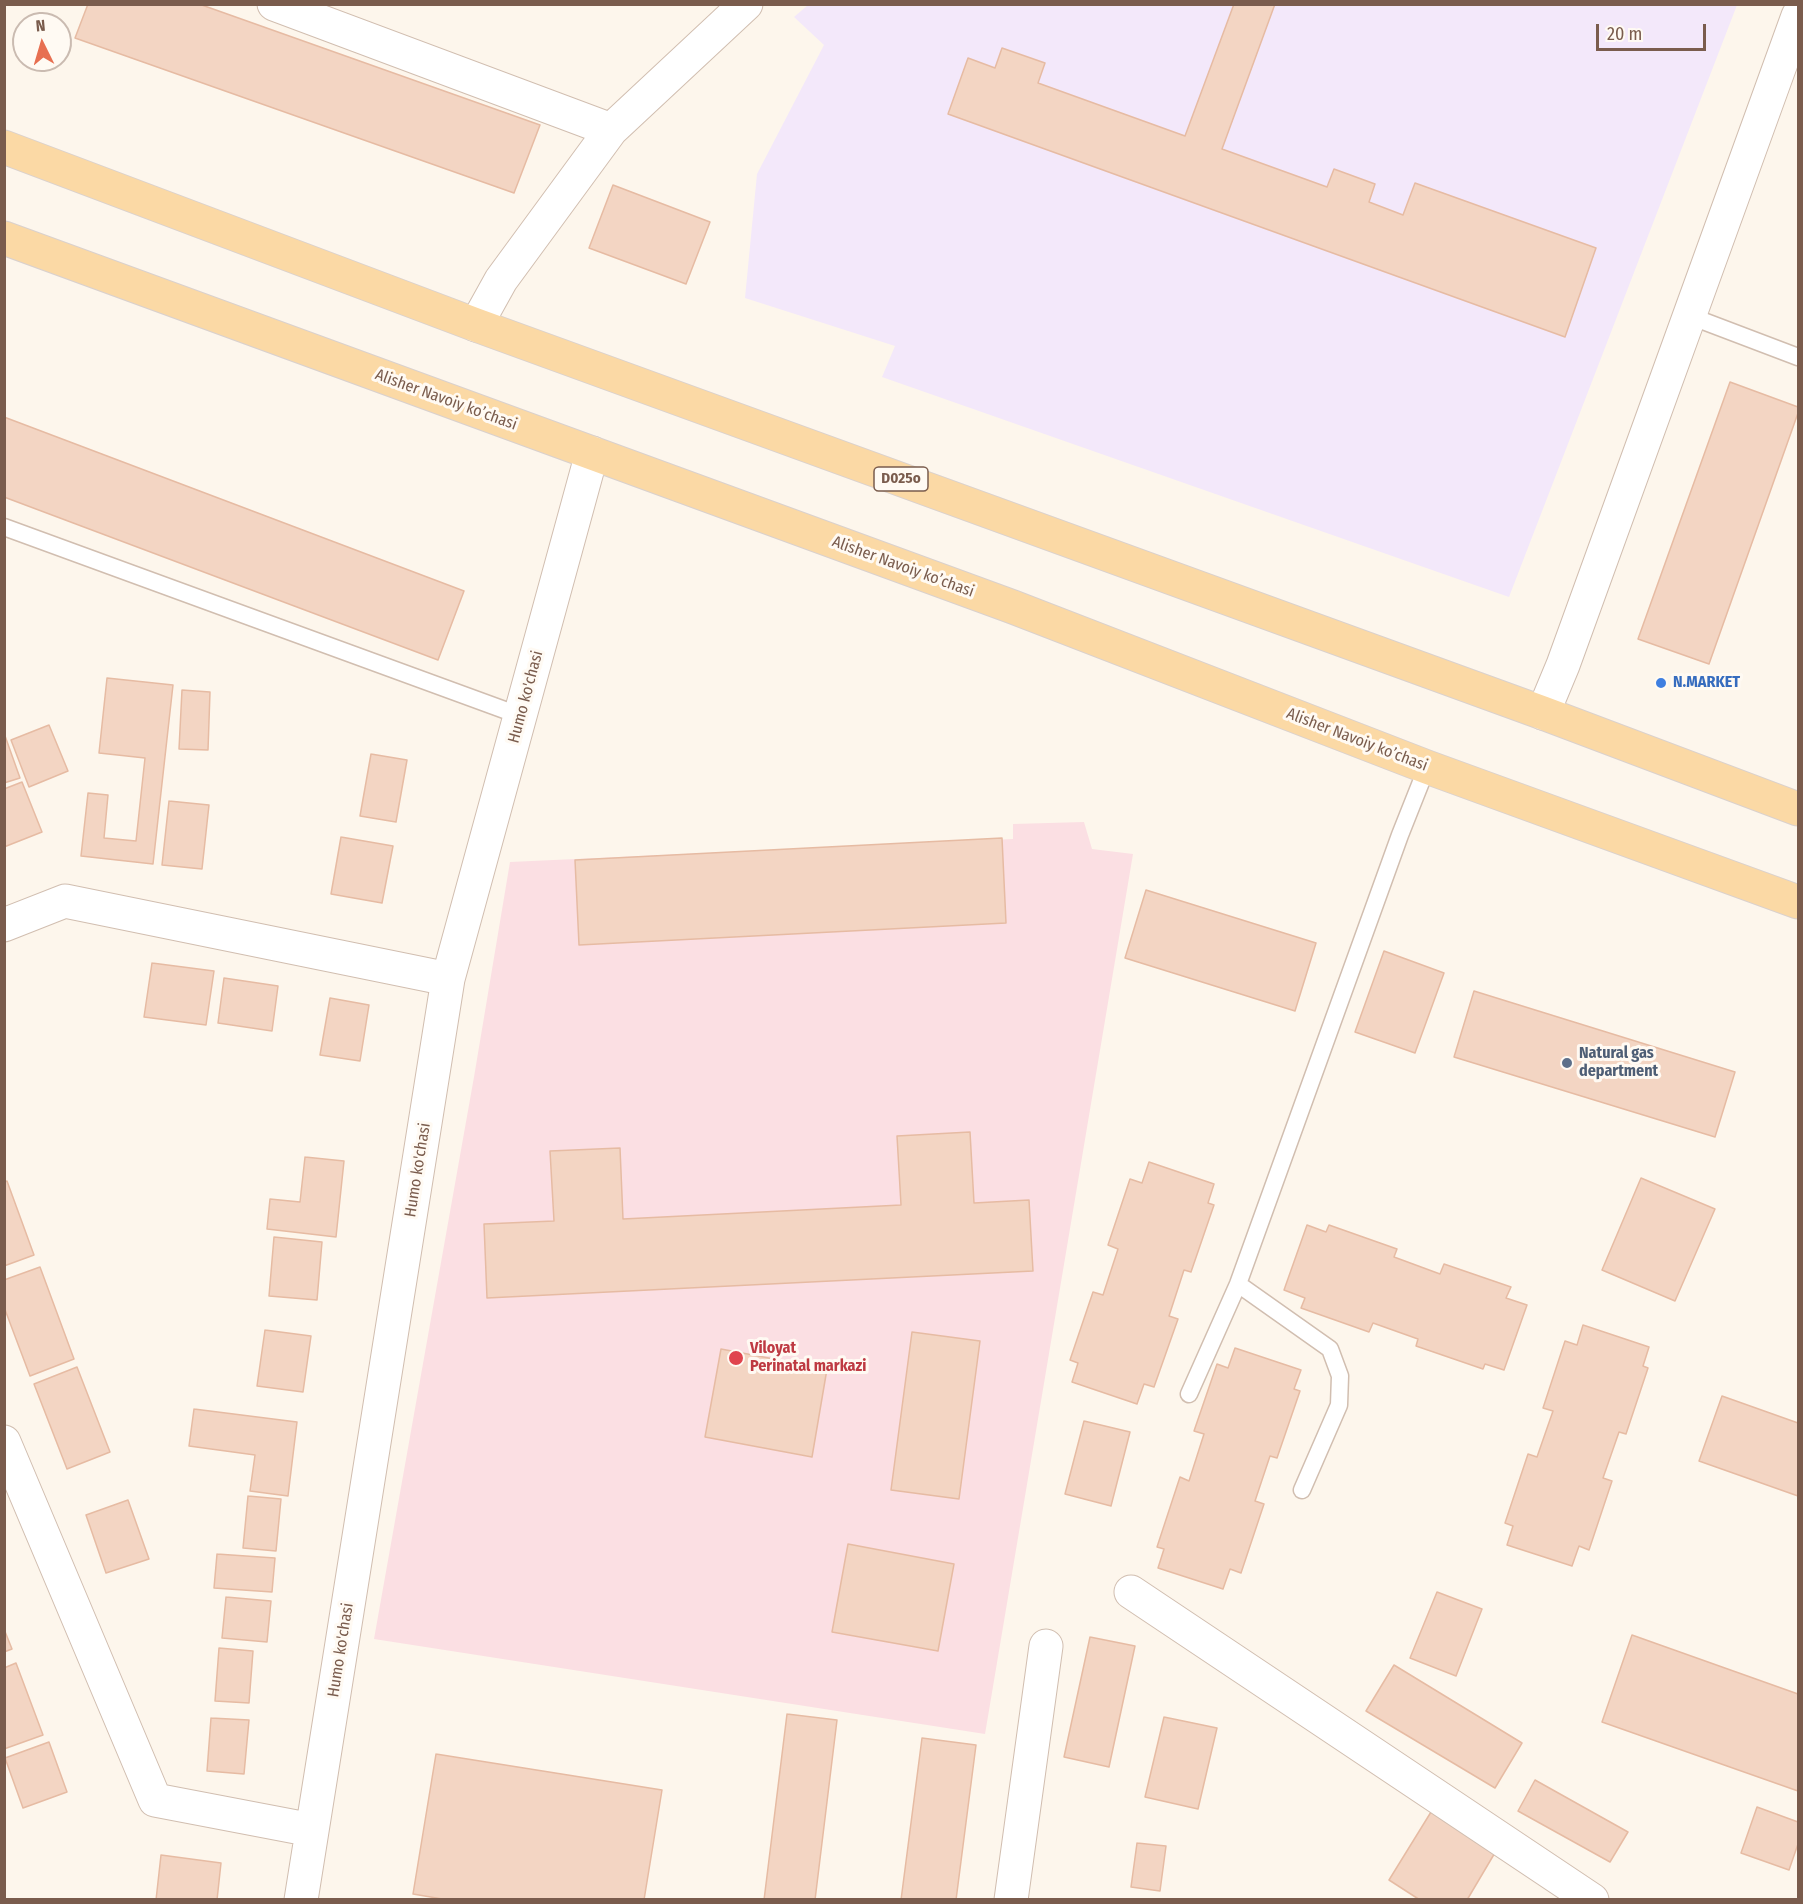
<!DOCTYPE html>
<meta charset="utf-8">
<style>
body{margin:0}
#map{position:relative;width:1803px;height:1904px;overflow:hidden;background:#fdf6ec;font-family:"Fira Sans Condensed",sans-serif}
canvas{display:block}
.frame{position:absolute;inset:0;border:6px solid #7a5c4d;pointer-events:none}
.north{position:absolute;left:12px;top:12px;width:60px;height:60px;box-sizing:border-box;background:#fffaf3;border:2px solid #cabbb1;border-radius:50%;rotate:355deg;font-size:16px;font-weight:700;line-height:24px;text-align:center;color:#7a5c4d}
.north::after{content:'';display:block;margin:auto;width:21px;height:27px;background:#e76f51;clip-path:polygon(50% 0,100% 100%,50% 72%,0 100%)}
.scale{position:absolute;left:1596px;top:24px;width:110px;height:27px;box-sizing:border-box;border:3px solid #7a5c4d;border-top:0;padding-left:8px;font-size:18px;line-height:21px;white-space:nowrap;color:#7a5c4d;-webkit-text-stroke:4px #fffaf3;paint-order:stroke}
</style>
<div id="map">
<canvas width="1803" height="1904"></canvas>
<div class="frame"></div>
<div class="north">N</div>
<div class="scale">20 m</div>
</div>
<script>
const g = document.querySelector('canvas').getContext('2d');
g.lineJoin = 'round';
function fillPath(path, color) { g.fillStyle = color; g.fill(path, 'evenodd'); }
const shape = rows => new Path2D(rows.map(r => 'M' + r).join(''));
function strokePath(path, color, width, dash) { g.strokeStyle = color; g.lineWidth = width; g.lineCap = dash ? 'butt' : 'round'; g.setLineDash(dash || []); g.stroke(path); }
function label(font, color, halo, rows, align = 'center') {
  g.font = font + ' "Fira Sans Condensed",sans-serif'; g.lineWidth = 6; g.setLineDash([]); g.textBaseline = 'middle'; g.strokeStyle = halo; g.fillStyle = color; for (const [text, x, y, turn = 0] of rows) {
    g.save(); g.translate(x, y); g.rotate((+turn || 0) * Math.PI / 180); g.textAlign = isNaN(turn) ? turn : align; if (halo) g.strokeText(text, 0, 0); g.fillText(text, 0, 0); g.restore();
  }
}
fillPath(shape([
 [808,5,1737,5,1509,597,882,377,895,346,745,298,757,174,824,45,794,17]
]), '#f3e8fa');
fillPath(shape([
 [1084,822,1092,849,1133,854,985,1734,374,1639,474,1077,510,862,1013,839,1013,824]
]), '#fbdfe3');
const building = shape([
 [88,4,199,4,540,125,514,193,75,38,88,4],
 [1234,4,1275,4,1222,149,1327,187,1334,169,1375,184,1369,202,1403,215,1415,183,1596,248,1565,337,948,114,968,58,995,68,1002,48,1045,63,1038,83,1185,136,1234,4],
 [613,185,710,222,686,284,589,248,613,185],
 [1730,382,1798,407,1798,413,1709,664,1638,639,1730,382],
 [4,417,464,591,438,660,4,497,4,417],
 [107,678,173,685,153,864,81,856,88,793,108,795,104,838,136,841,145,758,99,753,107,678],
 [182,690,210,692,208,750,179,749,182,690],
 [49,725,68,771,29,787,11,740,49,725],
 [4,733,20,778,4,783,4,733],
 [371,754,407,760,396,822,360,816,371,754],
 [22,782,42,832,4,847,4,789,22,782],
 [169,801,209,805,202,869,162,865,169,801],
 [341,837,393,846,382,903,331,894,341,837],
 [1002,838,1006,923,579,945,575,860,1002,838],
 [1146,890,1316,943,1295,1011,1125,958,1146,890],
 [1384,951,1444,973,1415,1053,1355,1032,1384,951],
 [152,963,214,971,206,1025,144,1017,152,963],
 [224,978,278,986,272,1031,218,1023,224,978],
 [1474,991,1735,1072,1715,1137,1454,1057,1474,991],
 [330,998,369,1005,360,1061,320,1055,330,998],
 [970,1132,974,1203,1029,1200,1033,1271,487,1298,484,1224,554,1221,550,1151,620,1148,623,1219,901,1205,897,1136,970,1132],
 [305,1157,344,1161,336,1237,267,1229,270,1199,300,1202,305,1157],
 [1149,1162,1214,1184,1208,1203,1214,1205,1191,1272,1184,1270,1169,1316,1178,1319,1154,1387,1144,1384,1137,1404,1072,1382,1078,1363,1070,1360,1093,1292,1103,1295,1118,1249,1108,1245,1130,1179,1142,1183,1149,1162],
 [1641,1178,1715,1209,1675,1301,1602,1270,1641,1178],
 [7,1181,34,1255,4,1266,4,1182,7,1181],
 [1307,1225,1326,1232,1329,1225,1397,1249,1394,1257,1440,1274,1444,1264,1511,1287,1506,1298,1527,1305,1504,1370,1485,1364,1483,1369,1416,1346,1418,1339,1373,1323,1369,1332,1301,1308,1305,1298,1284,1290,1307,1225],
 [274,1237,322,1242,317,1300,269,1296,274,1237],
 [40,1267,74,1359,30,1376,4,1307,4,1280,40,1267],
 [1583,1325,1649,1347,1643,1366,1648,1368,1626,1434,1619,1432,1603,1478,1612,1481,1589,1550,1579,1546,1572,1566,1507,1545,1513,1526,1505,1523,1528,1454,1537,1457,1553,1411,1543,1408,1565,1341,1577,1345,1583,1325],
 [265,1330,311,1336,303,1392,257,1386,265,1330],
 [912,1332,980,1341,959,1499,891,1490,912,1332],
 [1235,1348,1301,1370,1294,1389,1300,1391,1277,1458,1270,1456,1255,1501,1264,1504,1241,1573,1230,1569,1223,1589,1158,1568,1164,1549,1157,1547,1180,1477,1189,1481,1204,1434,1194,1431,1217,1364,1228,1368,1235,1348],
 [721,1349,827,1369,812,1457,705,1437,721,1349],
 [77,1367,110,1452,67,1469,34,1384,77,1367],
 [1722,1396,1798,1423,1798,1496,1699,1461,1722,1396],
 [194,1409,297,1422,288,1496,250,1491,255,1455,189,1446,194,1409],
 [1084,1421,1130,1432,1111,1506,1065,1494,1084,1421],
 [248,1496,281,1499,276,1551,243,1548,248,1496],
 [128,1500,149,1559,106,1573,86,1515,128,1500],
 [848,1544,954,1564,938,1651,832,1632,848,1544],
 [217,1554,275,1558,272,1592,214,1588,217,1554],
 [1437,1592,1482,1609,1456,1676,1410,1658,1437,1592],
 [226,1597,271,1601,267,1642,222,1638,226,1597],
 [4,1629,12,1649,4,1652,4,1629],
 [1632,1635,1798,1694,1798,1791,1602,1722,1632,1635],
 [1090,1637,1135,1646,1109,1767,1064,1757,1090,1637],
 [219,1648,253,1651,249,1703,215,1701,219,1648],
 [16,1663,43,1735,4,1749,4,1668,16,1663],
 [1394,1665,1522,1743,1495,1788,1366,1711,1394,1665],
 [787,1714,837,1720,815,1900,764,1900,787,1714],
 [1164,1717,1217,1728,1198,1809,1145,1797,1164,1717],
 [211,1718,249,1720,244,1774,207,1771,211,1718],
 [922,1738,976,1745,956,1900,901,1900,922,1738],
 [49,1742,67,1792,23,1808,5,1758,49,1742],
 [436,1754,662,1790,644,1900,448,1900,413,1894,436,1754],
 [1535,1780,1628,1832,1610,1862,1518,1811,1535,1780],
 [1757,1807,1798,1822,1798,1844,1789,1870,1741,1853,1757,1807],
 [1431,1812,1496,1851,1467,1900,1420,1900,1389,1880,1431,1812],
 [1137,1843,1166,1846,1160,1891,1131,1887,1137,1843],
 [161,1855,221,1863,217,1900,156,1900,161,1855]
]);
fillPath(building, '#f3d5c3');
strokePath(building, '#e6bba3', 1.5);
const service = shape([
 [1690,316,1798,357],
 [4,527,521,716],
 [1238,1284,1330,1349,1340,1376,1339,1405,1302,1490],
 [1189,1394,1238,1284,1400,835,1427,767]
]);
const minor = shape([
 [274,4,611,130],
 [476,325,501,280,611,130,746,4],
 [1543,713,1563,665,1798,16],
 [4,925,65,901,448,979],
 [4,1442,155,1800,312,1830],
 [1131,1592,1592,1900],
 [301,1900,448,979,592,453],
 [1011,1900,1046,1646]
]);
const primary = shape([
 [4,147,476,325,1543,713,1798,809],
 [4,238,1013,607,1427,767,1798,902]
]);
strokePath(service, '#d1beb0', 19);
strokePath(minor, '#d1beb0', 35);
strokePath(primary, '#dad1cd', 35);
strokePath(service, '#fff', 16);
strokePath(minor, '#fff', 33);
strokePath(primary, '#fbd9a5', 33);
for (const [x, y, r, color] of [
 [1661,683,6,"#3f7fe0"],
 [1567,1063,6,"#5c6f8a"],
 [736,1358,8,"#e0444e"]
]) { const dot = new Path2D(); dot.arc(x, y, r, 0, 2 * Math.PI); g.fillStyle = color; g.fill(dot); strokePath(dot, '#fffaf3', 2); }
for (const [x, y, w] of [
 [901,479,54]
]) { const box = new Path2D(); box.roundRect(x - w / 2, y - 12, w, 24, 4.5); g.fillStyle = '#fffaf3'; g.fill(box); strokePath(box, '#7a5c4d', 1.5); }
label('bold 15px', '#7a5c4d', null, [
 ["D025o",901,479]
]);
label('16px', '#7a5c4d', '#fffaf3', [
 ["Alisher Navoiy ko’chasi",446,400,20],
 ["Alisher Navoiy ko’chasi",903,567,20],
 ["Humo ko'chasi",526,697,-75],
 ["Alisher Navoiy ko’chasi",1357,740,21],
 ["Humo ko'chasi",418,1170,-81],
 ["Humo ko'chasi",341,1650,-81]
]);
label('bold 16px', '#366cbe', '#fffaf3', [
 ["N.MARKET",1673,683]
], 'left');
label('bold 16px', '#4e5e75', '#fffaf3', [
 ["Natural gas",1579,1054],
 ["department",1579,1072]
], 'left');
label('bold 16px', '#be3a42', '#fffaf3', [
 ["Viloyat",750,1349],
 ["Perinatal markazi",750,1367]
], 'left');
</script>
